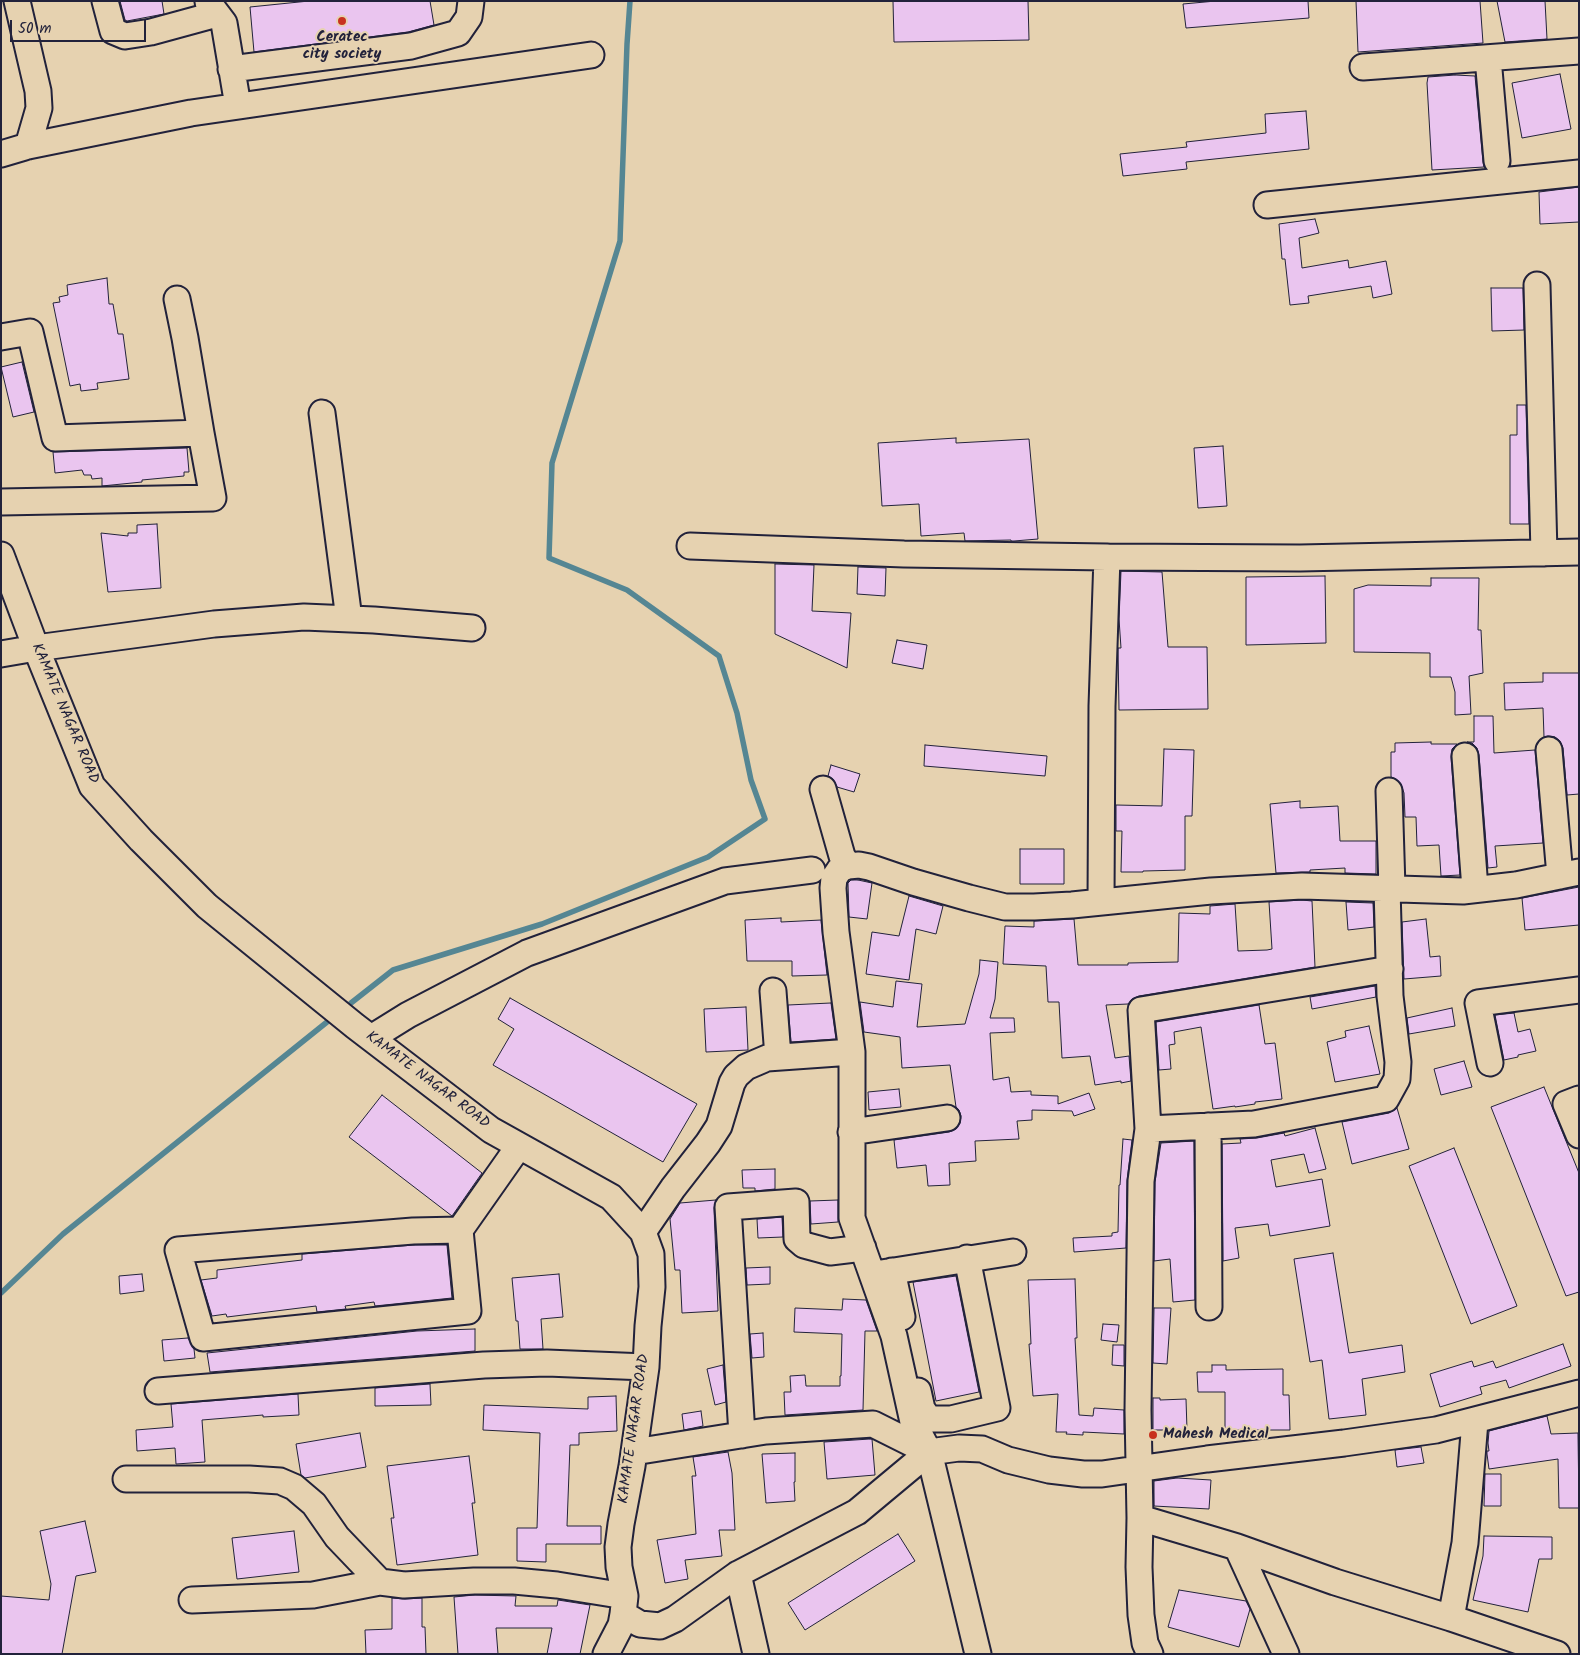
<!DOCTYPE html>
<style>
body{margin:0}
#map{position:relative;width:1580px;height:1655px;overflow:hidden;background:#e6d2b0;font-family:Kalam,sans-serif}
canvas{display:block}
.frame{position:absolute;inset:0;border:2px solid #22223b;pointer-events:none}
.scale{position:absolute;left:10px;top:20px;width:136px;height:22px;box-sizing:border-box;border:2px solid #22223b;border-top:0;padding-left:6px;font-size:15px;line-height:18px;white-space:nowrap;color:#22223b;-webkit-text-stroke:4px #e6d2b0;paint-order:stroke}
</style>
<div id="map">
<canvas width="1580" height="1655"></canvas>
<div class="frame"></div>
<div class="scale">50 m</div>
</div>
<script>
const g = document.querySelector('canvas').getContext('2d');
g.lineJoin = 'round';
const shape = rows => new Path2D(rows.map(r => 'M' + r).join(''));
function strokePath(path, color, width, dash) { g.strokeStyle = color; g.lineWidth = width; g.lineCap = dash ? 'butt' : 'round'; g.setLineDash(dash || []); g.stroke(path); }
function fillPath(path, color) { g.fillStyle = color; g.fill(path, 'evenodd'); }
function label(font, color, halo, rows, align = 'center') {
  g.font = font + ' Kalam,sans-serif'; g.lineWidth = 4; g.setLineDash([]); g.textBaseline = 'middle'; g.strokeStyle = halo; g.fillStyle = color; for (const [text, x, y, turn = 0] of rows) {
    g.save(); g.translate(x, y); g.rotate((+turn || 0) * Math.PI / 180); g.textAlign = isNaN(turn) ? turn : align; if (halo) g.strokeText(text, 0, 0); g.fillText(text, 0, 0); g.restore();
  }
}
strokePath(shape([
 [351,1003,393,970,542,924,708,857,765,819,751,780,737,713,719,656,627,590,549,558,552,463,620,241,627,44,630,1],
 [1,1293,63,1234,327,1022]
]), '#558693', 5.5);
const building = shape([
 [120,1,162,1,164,14,127,21,125,20,120,1],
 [309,1,430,1,434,25,408,32,254,52,250,7,309,1],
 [893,1,1028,1,1029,40,894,42,893,1],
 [1216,1,1308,1,1309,18,1186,28,1183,4,1216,1],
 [1356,1,1480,1,1483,43,1358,52,1356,1],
 [1497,1,1545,1,1547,39,1505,42,1497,1],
 [1560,74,1571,129,1522,138,1512,83,1560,74],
 [1455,75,1475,76,1483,162,1484,167,1432,170,1427,83,1428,77,1455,75],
 [1306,111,1309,149,1186,162,1187,169,1123,176,1120,154,1187,147,1186,142,1266,133,1265,114,1306,111],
 [1579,187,1579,222,1540,224,1539,192,1579,187],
 [1315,219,1319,233,1299,238,1302,268,1348,260,1349,268,1386,261,1392,294,1373,298,1371,286,1308,296,1309,303,1290,305,1285,259,1282,259,1279,224,1315,219],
 [107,278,109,304,113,304,118,334,123,334,129,379,97,383,98,389,81,391,80,384,70,386,53,303,60,302,59,297,68,295,67,285,107,278],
 [1491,288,1523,288,1524,330,1492,331,1491,288],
 [22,362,34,412,13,417,1,367,22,362],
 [1517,405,1526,405,1529,524,1510,524,1510,435,1517,435,1517,405],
 [956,438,956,443,1029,439,1038,539,1014,541,1011,541,1011,540,965,541,964,533,921,536,919,504,882,506,878,443,956,438],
 [1223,446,1227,506,1198,508,1194,448,1223,446],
 [187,448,189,472,184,472,184,476,142,480,142,482,102,486,102,478,92,479,91,475,84,475,82,470,55,473,53,452,187,448],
 [157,524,161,588,108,592,101,533,128,536,128,533,137,533,137,525,157,524],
 [775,564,814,565,812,611,851,613,847,668,775,634,775,564],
 [858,567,886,568,885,596,857,594,858,567],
 [1121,571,1162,572,1168,647,1207,647,1208,709,1119,710,1118,648,1121,648,1119,619,1121,571],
 [1325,576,1326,643,1246,645,1246,577,1325,576],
 [1431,578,1479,578,1478,630,1481,630,1483,673,1469,676,1471,714,1455,715,1455,692,1451,677,1430,677,1430,653,1354,652,1354,589,1368,585,1431,586,1431,578],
 [897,640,927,645,923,669,892,663,897,640],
 [1543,673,1579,673,1579,794,1567,795,1563,748,1560,741,1555,737,1548,736,1544,737,1543,708,1505,710,1504,683,1543,682,1543,673],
 [1474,716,1493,716,1494,753,1535,750,1543,843,1495,846,1497,867,1488,868,1479,755,1477,748,1472,743,1467,742,1474,742,1474,716],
 [1431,742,1431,744,1457,744,1452,749,1451,757,1460,875,1441,876,1439,845,1417,846,1416,817,1405,817,1404,793,1401,784,1396,779,1391,777,1391,752,1395,752,1395,743,1431,742],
 [925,745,1047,756,1045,776,924,766,925,745],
 [1164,749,1194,750,1192,816,1185,816,1185,870,1143,871,1143,872,1121,872,1122,831,1116,831,1116,805,1162,806,1164,749],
 [831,765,860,774,854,792,837,787,833,779,828,776,831,765],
 [1300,801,1300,808,1338,806,1340,841,1376,841,1376,874,1345,873,1345,868,1310,870,1310,872,1276,873,1270,804,1300,801],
 [1020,849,1064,849,1064,884,1020,884,1020,849],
 [858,880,872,883,867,919,849,917,848,883,851,880,858,880],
 [1579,887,1579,925,1525,930,1522,898,1579,887],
 [909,896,943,906,936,934,916,929,909,980,866,974,872,932,899,936,909,896],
 [1302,900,1312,901,1315,967,1139,996,1132,999,1128,1004,1106,1005,1115,1058,1129,1056,1131,1081,1121,1083,1121,1081,1095,1085,1090,1056,1062,1058,1059,1002,1048,1002,1046,966,1003,964,1005,926,1034,927,1034,921,1074,919,1078,965,1128,965,1128,963,1178,962,1179,913,1210,914,1210,906,1235,904,1238,951,1267,950,1272,949,1269,902,1302,900],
 [1346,902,1373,903,1374,927,1348,930,1346,902],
 [781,918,781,922,821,920,827,975,792,976,792,961,747,961,745,920,781,918],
 [1426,919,1430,957,1440,956,1441,976,1404,979,1402,922,1426,919],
 [980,960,998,962,995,999,990,1018,1014,1018,1015,1032,990,1033,993,1080,1009,1077,1011,1092,1031,1091,1031,1095,1058,1096,1058,1104,1089,1093,1095,1109,1074,1116,1072,1111,1032,1110,1032,1120,1017,1121,1019,1139,975,1141,976,1161,949,1163,950,1185,928,1186,926,1165,897,1168,894,1140,949,1132,956,1129,960,1123,961,1116,959,1110,956,1107,950,1065,902,1068,900,1037,864,1032,860,1002,893,1007,896,981,922,984,917,1027,965,1024,979,974,980,960],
 [1375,986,1376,997,1312,1009,1310,997,1375,986],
 [510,998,697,1104,663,1162,493,1065,514,1029,498,1019,510,998],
 [831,1003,836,1039,791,1042,788,1005,831,1003],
 [1259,1005,1265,1044,1275,1043,1282,1099,1255,1102,1255,1104,1235,1107,1235,1106,1213,1109,1201,1027,1174,1032,1175,1044,1169,1045,1171,1069,1159,1070,1156,1022,1259,1005],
 [746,1007,748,1050,706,1052,704,1009,746,1007],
 [1452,1008,1455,1026,1409,1034,1407,1018,1452,1008],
 [1514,1013,1518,1032,1530,1029,1536,1051,1518,1055,1518,1057,1504,1060,1495,1015,1514,1013],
 [1369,1026,1380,1074,1335,1082,1327,1042,1346,1037,1345,1031,1369,1026],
 [1464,1061,1472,1087,1441,1095,1434,1069,1464,1061],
 [1544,1087,1579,1173,1579,1292,1566,1296,1491,1107,1544,1087],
 [899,1089,901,1107,869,1110,868,1092,899,1089],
 [382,1095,482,1173,452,1216,349,1137,382,1095],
 [1397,1108,1409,1149,1352,1164,1342,1122,1389,1113,1397,1108],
 [1315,1128,1326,1169,1309,1173,1304,1154,1271,1160,1276,1187,1322,1179,1330,1226,1270,1236,1268,1224,1235,1228,1239,1258,1223,1261,1222,1144,1241,1143,1240,1139,1257,1138,1284,1133,1285,1136,1315,1128],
 [1123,1139,1132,1140,1127,1181,1126,1248,1074,1252,1073,1238,1112,1236,1112,1233,1118,1232,1119,1185,1120,1185,1123,1139],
 [1194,1141,1195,1300,1173,1302,1170,1259,1154,1261,1155,1182,1161,1143,1194,1141],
 [1454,1148,1517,1306,1471,1324,1409,1166,1454,1148],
 [775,1169,775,1189,755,1191,755,1188,743,1188,742,1170,775,1169],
 [716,1200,714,1208,718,1311,682,1313,680,1270,675,1270,670,1219,680,1203,716,1200],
 [838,1200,838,1222,811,1224,810,1201,838,1200],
 [782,1217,783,1237,758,1238,757,1219,782,1217],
 [414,1245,447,1245,452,1298,375,1306,374,1302,345,1306,346,1309,317,1312,316,1306,227,1317,226,1314,212,1316,201,1280,217,1278,217,1270,302,1260,302,1254,414,1245],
 [1333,1253,1349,1353,1402,1345,1405,1372,1362,1379,1366,1415,1329,1419,1322,1360,1310,1362,1294,1259,1333,1253],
 [770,1267,770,1284,747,1285,746,1268,770,1267],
 [142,1274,144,1291,120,1294,119,1276,142,1274],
 [559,1274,563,1317,541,1319,543,1349,520,1349,518,1321,516,1321,512,1278,559,1274],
 [956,1276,979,1392,936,1401,913,1282,956,1276],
 [1075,1279,1077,1338,1075,1338,1079,1415,1093,1416,1094,1408,1124,1410,1124,1434,1083,1432,1083,1435,1066,1434,1067,1432,1056,1432,1058,1394,1033,1396,1029,1344,1031,1344,1028,1280,1075,1279],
 [843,1299,866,1300,877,1331,865,1331,863,1410,785,1415,784,1392,791,1392,790,1376,805,1375,806,1386,840,1386,840,1376,841,1376,842,1334,794,1332,795,1308,842,1310,843,1299],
 [1154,1308,1171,1308,1167,1364,1153,1363,1154,1308],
 [1103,1324,1119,1325,1117,1342,1101,1340,1103,1324],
 [475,1329,475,1351,210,1372,207,1353,417,1331,475,1329],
 [763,1333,764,1357,752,1358,750,1334,763,1333],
 [188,1338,194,1349,195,1358,164,1361,162,1340,188,1338],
 [1563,1344,1571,1366,1509,1388,1506,1380,1480,1387,1482,1394,1440,1407,1430,1374,1472,1361,1474,1367,1493,1361,1496,1368,1563,1344],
 [1113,1345,1124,1345,1124,1366,1112,1365,1113,1345],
 [723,1365,726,1402,715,1405,707,1369,723,1365],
 [1212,1365,1226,1365,1226,1370,1283,1369,1283,1395,1289,1395,1290,1430,1225,1430,1225,1392,1198,1392,1197,1372,1212,1372,1212,1365],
 [430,1384,431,1405,375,1406,375,1388,430,1384],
 [298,1394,299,1415,263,1417,263,1415,202,1420,205,1462,176,1464,175,1448,137,1451,136,1430,173,1427,171,1404,298,1394],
 [616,1396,617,1431,579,1433,579,1445,570,1445,567,1526,601,1526,601,1544,546,1544,546,1562,517,1561,517,1528,537,1528,540,1433,483,1430,484,1405,588,1409,588,1397,616,1396],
 [1153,1398,1160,1398,1160,1400,1186,1399,1187,1430,1153,1430,1153,1398],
 [701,1411,703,1426,684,1430,682,1414,701,1411],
 [1547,1416,1551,1434,1578,1433,1579,1508,1559,1508,1558,1459,1489,1469,1487,1454,1487,1451,1489,1451,1488,1443,1489,1431,1547,1416],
 [360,1433,366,1467,305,1478,301,1475,296,1444,360,1433],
 [870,1439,872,1439,875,1475,827,1479,824,1442,870,1439],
 [1421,1447,1424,1463,1397,1467,1395,1450,1421,1447],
 [728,1452,732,1473,735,1530,719,1530,722,1556,685,1560,688,1579,665,1583,657,1540,696,1534,692,1476,696,1476,693,1457,728,1452],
 [795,1453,795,1482,794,1482,795,1501,766,1503,762,1454,795,1453],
 [469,1456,475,1503,472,1503,478,1555,397,1565,391,1518,394,1518,387,1466,469,1456],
 [1485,1474,1501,1474,1501,1506,1484,1506,1485,1474],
 [1177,1478,1211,1480,1209,1509,1154,1506,1154,1481,1177,1478],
 [85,1521,96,1572,76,1576,62,1654,1,1654,1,1596,49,1600,51,1584,40,1531,85,1521],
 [294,1531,299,1572,237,1579,232,1538,294,1531],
 [898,1534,915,1561,805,1630,788,1603,898,1534],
 [1484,1536,1552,1537,1552,1559,1539,1559,1528,1612,1473,1600,1483,1556,1484,1536],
 [1179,1590,1246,1601,1250,1609,1239,1647,1168,1627,1179,1590],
 [474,1595,516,1596,515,1606,557,1606,558,1600,590,1605,580,1654,547,1654,552,1628,496,1628,498,1654,458,1654,454,1597,474,1595],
 [392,1598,405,1599,422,1598,422,1627,425,1627,426,1654,366,1654,365,1630,392,1629,392,1598]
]);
fillPath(building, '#eac5ef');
strokePath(building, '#22223b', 1);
const minor = shape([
 [17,1,38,91,39,108,28,146],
 [105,1,113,31,125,36,151,32,217,14],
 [208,2,224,23,238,106],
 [1488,58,1497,161],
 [1363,67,1579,51],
 [231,69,411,46,458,33,469,17,471,1],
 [1,154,28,146,191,113,591,55],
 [1267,205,1579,173],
 [1537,285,1544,553],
 [1,337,30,332,55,438,201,433,185,338,177,299],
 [322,413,349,619],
 [1,502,213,498,201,433],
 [690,546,904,554,1107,557,1300,558,1579,552],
 [1,555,36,648,92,786,141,840,207,906,355,1026,491,1130,611,1197,643,1232,651,1254,652,1287,648,1326,646,1367,632,1466,621,1524,618,1547,619,1567,625,1596,623,1614,621,1625,606,1654],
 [1,654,36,648,214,624,304,617,374,620,472,628],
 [1549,750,1560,876],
 [1465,756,1475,889],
 [823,789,842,856,848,866],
 [1389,791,1392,888],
 [1101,902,1102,706,1107,557],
 [773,991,778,1057],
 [371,1038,408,1015,527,953,725,881,812,870],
 [1490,1063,1478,1003,1579,990],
 [1579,1099,1566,1104,1579,1135],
 [1208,1126,1209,1307],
 [1148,1129,1141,1010,1390,969],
 [851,1132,947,1118],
 [460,1230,413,1231,178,1250,203,1338,468,1311,460,1230,519,1146],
 [643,1232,673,1188,708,1143,719,1126,732,1083,736,1076,746,1067,767,1058,852,1052],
 [892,1271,902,1317],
 [875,1274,1013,1252],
 [158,1391,484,1365,547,1363,646,1367],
 [918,1391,922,1409,929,1419,951,1419,997,1408,967,1258],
 [1475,1421,1465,1543,1451,1618,1557,1654],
 [742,1435,728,1207,796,1202,797,1239,804,1245,830,1252,863,1248],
 [634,1452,766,1431,873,1424,929,1452],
 [126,1479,249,1479,280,1481,294,1487,314,1504,337,1537,380,1582,404,1585,474,1581,514,1581,557,1585,625,1596],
 [1140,1518,1237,1547,1286,1654],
 [1237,1547,1335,1582,1451,1618],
 [738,1574,756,1654],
 [192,1600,313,1595,380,1582],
 [623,1614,640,1624,660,1626,675,1619,738,1574,857,1512,929,1452,959,1448,982,1449,1008,1460,1049,1470,1083,1474,1102,1474,1207,1459,1344,1443,1436,1430,1579,1393],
 [978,1654,929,1452,913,1422,894,1336,852,1218,852,1052,836,932,833,888,834,878,840,869,848,866,859,865,869,867,913,882,969,898,1005,907,1034,907,1072,905,1211,891,1302,886,1463,891,1516,885,1579,872],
 [1150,1654,1145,1643,1141,1615,1139,1567,1140,1518,1138,1410,1141,1181,1148,1129,1254,1124,1386,1099,1397,1079,1398,1062,1390,996,1387,888]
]);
strokePath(minor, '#22223b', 29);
strokePath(minor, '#e6d2b0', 25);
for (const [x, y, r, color] of [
 [342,21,5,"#c8321e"],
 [1153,1435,5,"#c8321e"]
]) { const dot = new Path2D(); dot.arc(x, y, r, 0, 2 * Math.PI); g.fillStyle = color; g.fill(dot); strokePath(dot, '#e6d2b0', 2); }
label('bold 15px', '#22223b', '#e6d2b0', [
 ["Ceratec",342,38],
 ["city society",342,55],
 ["Mahesh Medical",1163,1435,"left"]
]);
label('15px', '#22223b', '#e6d2b0', [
 ["KAMATE NAGAR ROAD",64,714,67],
 ["KAMATE NAGAR ROAD",427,1081,37],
 ["KAMATE NAGAR ROAD",635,1429,-82]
]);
</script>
